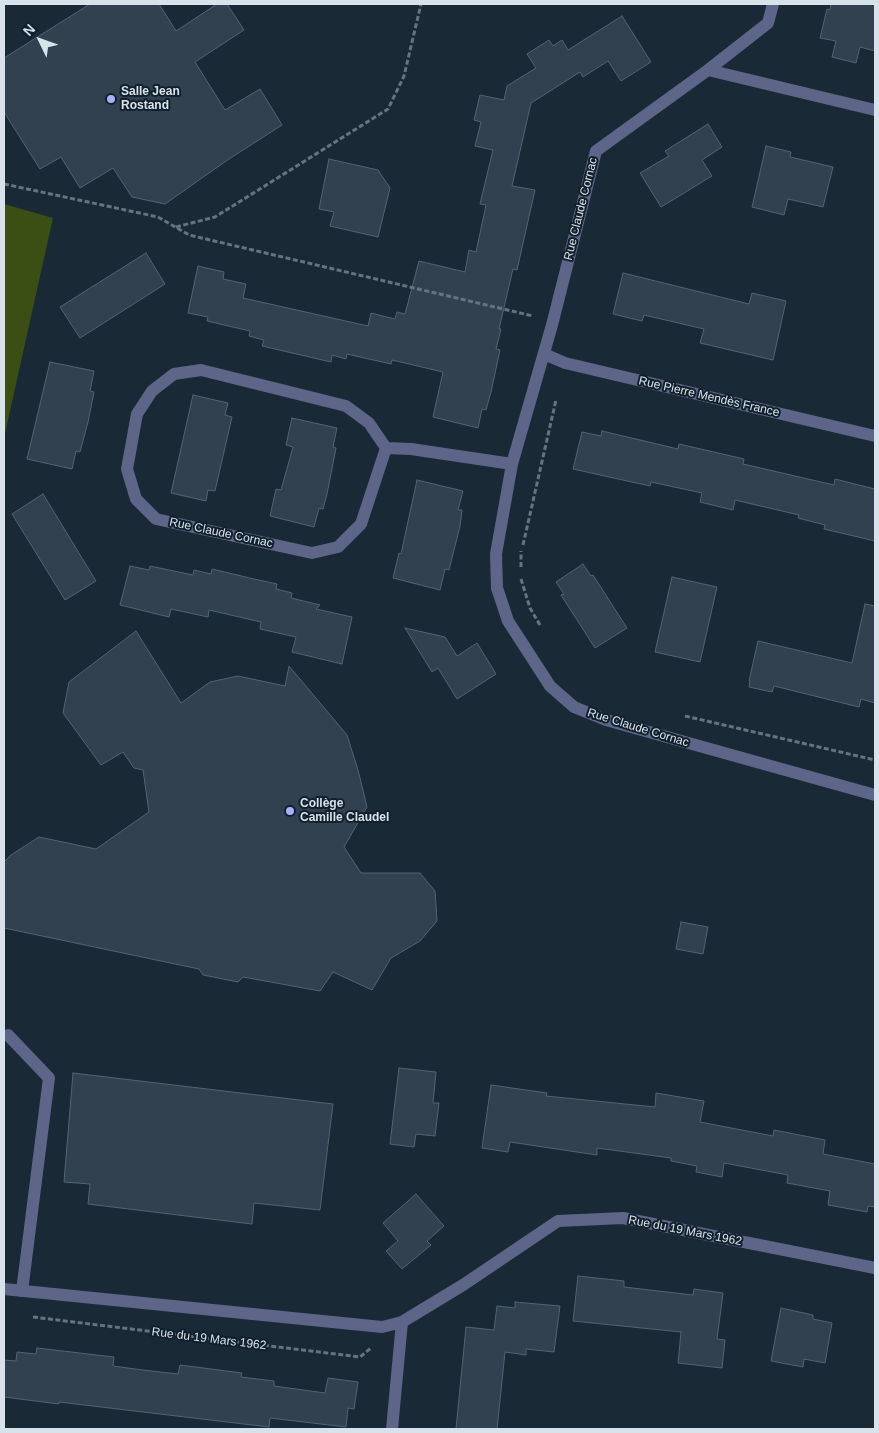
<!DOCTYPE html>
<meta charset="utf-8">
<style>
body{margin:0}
#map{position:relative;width:879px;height:1433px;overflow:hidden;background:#1a2936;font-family:Arial,sans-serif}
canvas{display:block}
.frame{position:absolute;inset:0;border:5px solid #d8e2eb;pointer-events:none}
.north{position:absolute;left:15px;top:15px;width:50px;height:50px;-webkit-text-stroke:4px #11202c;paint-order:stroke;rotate:312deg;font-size:14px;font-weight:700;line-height:20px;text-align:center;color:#d8e2eb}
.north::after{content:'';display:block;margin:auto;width:18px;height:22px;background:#d8e2eb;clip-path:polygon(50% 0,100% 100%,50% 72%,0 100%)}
</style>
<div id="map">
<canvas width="879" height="1433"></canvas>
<div class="frame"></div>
<div class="north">N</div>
</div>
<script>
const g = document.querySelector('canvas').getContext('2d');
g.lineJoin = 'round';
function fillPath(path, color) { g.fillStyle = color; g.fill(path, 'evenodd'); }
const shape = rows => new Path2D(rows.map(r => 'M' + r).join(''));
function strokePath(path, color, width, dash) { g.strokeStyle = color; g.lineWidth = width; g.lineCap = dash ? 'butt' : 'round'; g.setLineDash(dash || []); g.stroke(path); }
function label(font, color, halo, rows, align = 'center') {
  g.font = font + ' Arial,sans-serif'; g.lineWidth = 4; g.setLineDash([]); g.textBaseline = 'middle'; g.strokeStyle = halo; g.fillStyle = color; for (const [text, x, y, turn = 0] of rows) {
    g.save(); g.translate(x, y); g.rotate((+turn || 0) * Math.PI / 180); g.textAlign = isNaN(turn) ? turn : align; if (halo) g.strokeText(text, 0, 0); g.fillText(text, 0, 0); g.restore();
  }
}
fillPath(shape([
 [4,204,53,218,4,438]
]), '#3b4f15');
const building = shape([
 [90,4,159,4,176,31,217,4,227,4,244,30,195,62,225,110,260,89,282,125,229,159,165,204,132,197,113,168,80,188,61,157,40,169,4,112,4,58,90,4],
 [831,4,875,4,875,51,860,47,856,63,832,57,836,41,820,38,827,9,830,10,831,4],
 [622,16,651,62,621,81,608,61,583,77,580,72,531,103,512,186,535,190,517,270,513,269,499,329,501,329,496,349,500,350,491,392,486,410,482,409,478,428,433,417,443,372,392,360,391,364,347,354,346,359,332,355,331,362,262,346,264,340,249,336,250,331,207,321,208,317,188,313,198,266,224,272,223,279,246,284,243,298,368,326,371,313,395,319,397,312,405,314,419,261,465,272,469,250,476,252,486,205,480,204,493,150,475,146,481,122,474,120,480,95,504,100,507,86,536,68,527,54,549,40,553,46,562,40,568,50,622,16],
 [708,124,722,147,702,160,712,176,661,207,640,173,669,156,665,151,708,124],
 [766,146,791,152,790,157,833,167,823,207,788,199,784,215,752,207,766,146],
 [329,159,378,170,390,188,378,237,330,226,334,212,319,209,329,159],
 [146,253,165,284,80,338,60,307,146,253],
 [623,273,749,304,752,293,786,301,773,360,700,343,704,329,644,315,642,321,613,314,623,273],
 [50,362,94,371,90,391,94,392,88,422,80,452,76,451,72,469,27,459,50,362],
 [193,395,228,403,225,415,232,417,215,491,208,490,206,501,171,493,193,395],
 [292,418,337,428,333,447,336,448,327,494,323,509,319,508,314,527,270,516,276,489,281,490,293,447,286,445,292,418],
 [602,431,678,449,679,444,744,459,743,464,834,485,835,479,875,489,875,541,824,529,825,525,798,518,799,515,735,500,733,510,700,502,702,493,651,482,650,486,573,469,582,432,601,436,602,431],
 [417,480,463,491,458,510,462,510,460,526,449,570,445,569,440,590,393,578,399,553,401,554,417,480],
 [43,494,96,581,65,600,12,514,43,494],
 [583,564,591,576,593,575,627,628,595,648,561,595,564,594,556,582,583,564],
 [130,566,149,570,150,566,193,575,194,570,211,574,212,569,254,579,277,584,276,589,292,593,291,598,320,605,316,609,352,617,342,664,292,652,296,637,260,629,261,622,209,610,208,617,171,609,169,617,120,605,130,566],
 [672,577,717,587,700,662,655,652,672,577],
 [865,604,875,606,875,703,861,699,859,707,774,686,772,692,749,687,750,681,749,681,758,641,852,663,865,604],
 [405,628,445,637,457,656,477,643,496,674,457,699,438,668,432,672,405,628],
 [136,631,181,703,210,682,238,676,285,686,289,666,347,735,358,770,367,807,344,847,361,873,420,873,435,891,437,921,420,941,391,958,372,990,333,972,320,991,243,977,238,982,203,975,199,969,4,928,4,862,11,855,39,837,96,849,149,812,143,770,134,768,123,752,101,765,63,713,69,682,136,631],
 [681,922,708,927,703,954,676,949,681,922],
 [399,1068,436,1072,433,1103,439,1103,435,1136,416,1134,414,1147,390,1144,399,1068],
 [73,1073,333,1104,320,1210,254,1203,252,1224,88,1204,90,1184,64,1182,73,1073],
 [491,1085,547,1093,546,1096,655,1107,656,1093,704,1101,700,1122,773,1136,774,1130,825,1140,823,1154,875,1164,875,1207,868,1206,867,1212,828,1205,830,1191,787,1183,788,1175,724,1163,722,1177,696,1172,697,1166,671,1161,671,1158,597,1148,597,1155,510,1142,508,1152,482,1148,491,1085],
 [416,1194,444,1226,427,1241,431,1245,402,1269,386,1251,398,1241,383,1223,416,1194],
 [578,1276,624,1281,624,1287,693,1295,694,1289,723,1293,717,1339,725,1340,722,1368,678,1363,681,1332,573,1321,578,1276],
 [515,1302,560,1306,554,1352,526,1349,526,1355,505,1352,497,1429,456,1429,466,1327,494,1330,497,1306,515,1308,515,1302],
 [781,1308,813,1315,813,1319,832,1323,825,1363,804,1359,803,1367,771,1361,781,1308],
 [37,1348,114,1357,113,1366,143,1370,178,1374,180,1365,242,1373,241,1377,274,1381,274,1386,325,1393,328,1378,358,1382,354,1409,348,1408,346,1427,270,1418,269,1427,59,1402,59,1404,4,1397,4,1360,16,1361,17,1352,36,1354,37,1348]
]);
fillPath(building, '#31414f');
strokePath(building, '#536472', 1);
strokePath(shape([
 [4,184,158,217,189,235,533,316],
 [176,227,215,217,388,109,404,76,421,4],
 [523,545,556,400],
 [521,567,521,551],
 [521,579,530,608,540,625],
 [685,716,875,760],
 [33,1317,360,1357,371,1348]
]), '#67747f', 3, [5, 2.5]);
strokePath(shape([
 [8,1035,49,1078,22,1291]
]), '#5d6688', 12);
strokePath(shape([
 [773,4,768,23,708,70,596,151,552,325,512,464,496,554,497,588,508,621,550,686,574,707,606,720,875,795],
 [708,70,875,110],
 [544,354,565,363,875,436],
 [386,448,361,524,338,547,312,553,156,519,136,499,127,469,137,414,152,391,174,374,201,370,346,406,369,423,386,448,411,449,512,464],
 [4,1289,382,1327,402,1322,463,1285,558,1221,623,1218,875,1268],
 [392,1429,402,1322]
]), '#5d6688', 12);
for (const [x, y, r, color] of [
 [111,99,5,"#aab0fb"],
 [290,811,5,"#aab0fb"]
]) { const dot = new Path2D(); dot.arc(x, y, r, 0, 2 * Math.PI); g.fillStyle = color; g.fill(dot); strokePath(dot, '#11202c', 2); }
label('bold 12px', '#d8e2eb', '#11202c', [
 ["Salle Jean",121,92],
 ["Rostand",121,106],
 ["Collège",300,804],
 ["Camille Claudel",300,818]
], 'left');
label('12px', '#d8e2eb', '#11202c', [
 ["Rue Claude Cornac",581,209,-76],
 ["Rue Pierre Mendès France",709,397,13],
 ["Rue Claude Cornac",221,533,12],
 ["Rue Claude Cornac",638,728,17],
 ["Rue du 19 Mars 1962",685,1231,11],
 ["Rue du 19 Mars 1962",209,1339,7]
]);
</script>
